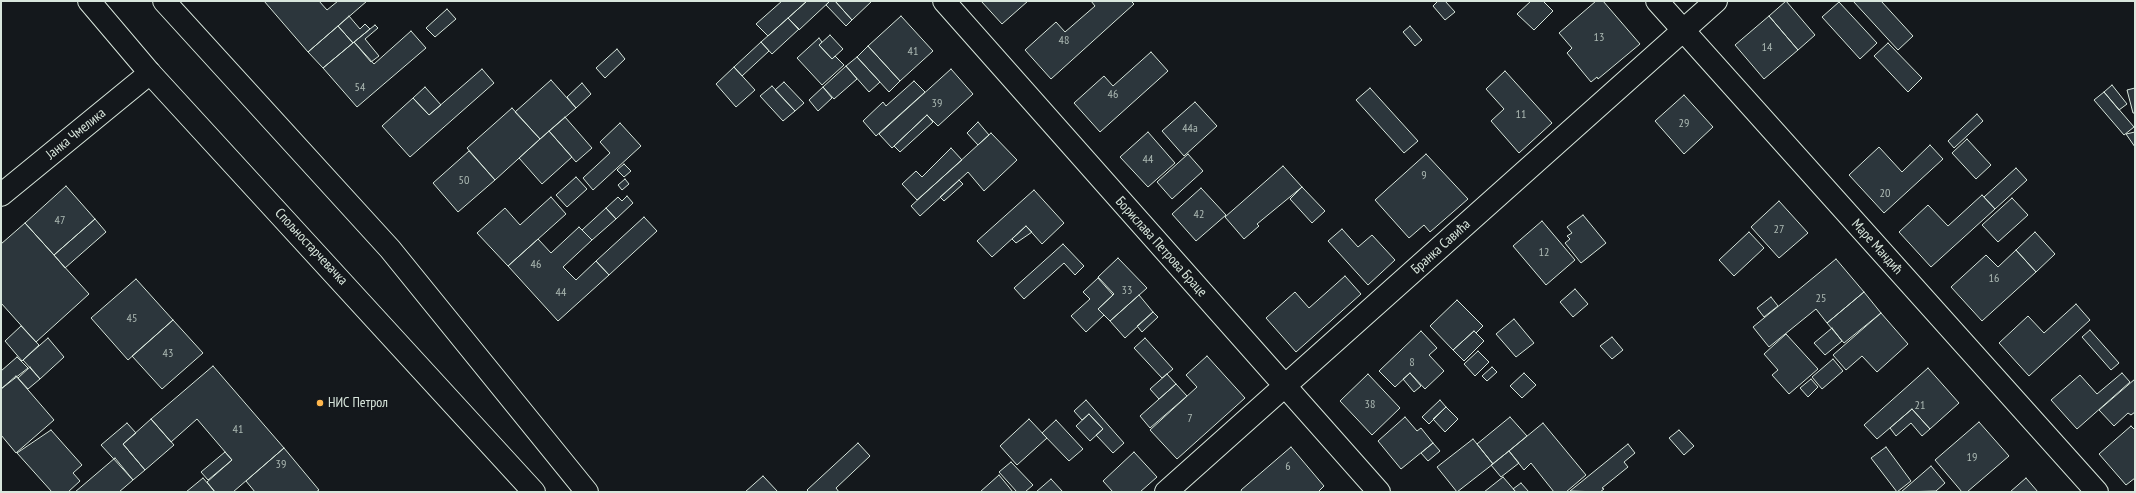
<!DOCTYPE html>
<meta charset="utf-8">
<style>
body{margin:0}
#map{position:relative;width:2136px;height:493px;overflow:hidden;background:#14181c;font-family:"PT Sans Narrow",sans-serif}
canvas{display:block}
.frame{position:absolute;inset:0;border:2px solid #d8e6dc;pointer-events:none}
</style>
<div id="map">
<canvas width="2136" height="493"></canvas>
<div class="frame"></div>
</div>
<script>
const g = document.querySelector('canvas').getContext('2d');
g.lineJoin = 'round';
function fillPath(path, color) { g.fillStyle = color; g.fill(path, 'evenodd'); }
const shape = rows => new Path2D(rows.map(r => 'M' + r).join(''));
function strokePath(path, color, width, dash) { g.strokeStyle = color; g.lineWidth = width; g.lineCap = dash ? 'butt' : 'round'; g.setLineDash(dash || []); g.stroke(path); }
function label(font, color, halo, rows, align = 'center') {
  g.font = font + ' "PT Sans Narrow",sans-serif'; g.lineWidth = 3; g.setLineDash([]); g.textBaseline = 'middle'; g.strokeStyle = halo; g.fillStyle = color; for (const [text, x, y, turn = 0] of rows) {
    g.save(); g.translate(x, y); g.rotate((+turn || 0) * Math.PI / 180); g.textAlign = isNaN(turn) ? turn : align; if (halo) g.strokeText(text, 0, 0); g.fillText(text, 0, 0); g.restore();
  }
}
const building = shape([
 [264,1,319,1,327,10,338,1,367,1,308,52,264,1],
 [782,1,807,1,768,36,756,24,782,1],
 [807,1,830,1,799,30,788,18,807,1],
 [830,1,835,1,852,20,846,26,826,5,830,1],
 [835,1,872,1,852,20,835,1],
 [981,1,1028,1,1002,24,981,1],
 [1091,1,1131,1,1134,4,1051,79,1025,50,1056,22,1065,32,1095,6,1091,1],
 [1438,1,1445,1,1455,12,1445,20,1433,6,1438,1],
 [1531,1,1543,1,1553,11,1534,30,1517,14,1531,1],
 [1596,1,1603,1,1640,44,1598,79,1597,77,1591,82,1567,53,1572,48,1559,33,1596,1],
 [1786,1,1815,35,1798,50,1769,16,1786,1],
 [1853,1,1881,1,1913,36,1898,50,1853,1],
 [1839,2,1877,43,1860,59,1822,17,1839,2],
 [447,9,456,19,435,37,426,28,447,9],
 [349,16,360,29,365,24,370,29,353,43,338,26,349,16],
 [901,16,933,51,900,81,868,46,901,16],
 [1769,16,1798,50,1764,79,1735,45,1769,16],
 [788,18,799,29,772,54,761,42,788,18],
 [375,25,378,28,365,39,379,56,371,62,354,42,375,25],
 [338,26,353,43,323,68,308,52,338,26],
 [1410,26,1422,40,1415,46,1403,32,1410,26],
 [411,31,426,48,357,107,323,68,354,42,374,64,411,31],
 [830,35,843,49,832,59,819,45,830,35],
 [819,38,822,42,819,45,832,59,835,56,844,65,822,85,797,58,819,38],
 [761,42,769,51,742,76,734,67,761,42],
 [1888,43,1922,78,1908,92,1874,56,1888,43],
 [868,46,900,81,889,92,857,57,868,46],
 [617,49,625,59,605,78,596,68,617,49],
 [1151,52,1168,71,1100,132,1074,103,1104,76,1113,86,1151,52],
 [857,57,880,82,869,92,846,66,857,57],
 [846,66,857,79,834,99,823,87,846,66],
 [734,67,755,90,736,107,716,84,734,67],
 [482,69,494,83,410,157,382,126,413,98,429,115,482,69],
 [951,69,973,94,938,126,927,115,892,148,879,134,951,69],
 [1505,71,1552,123,1519,153,1491,121,1504,109,1486,89,1505,71],
 [551,80,576,108,540,139,515,112,551,80],
 [914,81,925,92,876,136,863,121,883,102,886,106,914,81],
 [784,82,804,103,795,111,775,90,784,82],
 [582,83,591,94,576,108,567,97,582,83],
 [2112,85,2127,104,2119,110,2104,92,2112,85],
 [772,86,795,111,783,121,760,96,772,86],
 [425,87,441,105,429,115,413,98,425,87],
 [823,87,832,98,818,111,809,100,823,87],
 [1370,88,1418,141,1404,153,1356,100,1370,88],
 [2135,88,2135,113,2133,113,2127,90,2135,88],
 [2104,92,2134,127,2124,135,2094,100,2104,92],
 [1684,95,1713,127,1684,154,1655,121,1684,95],
 [1195,102,1217,126,1184,156,1162,131,1195,102],
 [512,108,540,139,495,180,467,148,512,108],
 [1977,114,1983,121,1954,148,1948,141,1977,114],
 [927,115,933,122,900,152,894,146,927,115],
 [565,117,592,148,576,162,549,131,565,117],
 [978,122,989,135,978,145,967,133,978,122],
 [620,123,641,146,593,190,583,178,610,153,600,142,620,123],
 [549,131,572,157,542,184,519,158,549,131],
 [1148,132,1175,163,1148,187,1120,157,1148,132],
 [2135,132,2135,147,2126,134,2135,132],
 [991,133,1017,160,984,191,968,172,920,216,911,206,991,133],
 [1967,139,1991,165,1976,179,1952,153,1967,139],
 [1930,145,1943,159,1884,213,1849,175,1879,147,1902,172,1930,145],
 [951,148,962,160,917,200,902,184,916,171,922,177,951,148],
 [469,151,495,180,458,212,433,183,469,151],
 [1188,154,1203,171,1172,199,1157,182,1188,154],
 [1426,154,1468,199,1430,232,1424,225,1409,238,1375,200,1426,154],
 [624,164,631,171,624,177,617,170,624,164],
 [1283,166,1302,187,1257,224,1259,226,1244,239,1225,217,1283,166],
 [2016,168,2027,180,1995,209,1984,197,2016,168],
 [576,177,587,189,567,207,556,195,576,177],
 [625,179,629,184,622,190,618,185,625,179],
 [959,180,963,184,944,201,940,197,959,180],
 [66,186,95,219,54,255,25,223,66,186],
 [1302,187,1325,211,1312,223,1290,199,1302,187],
 [1201,188,1226,215,1196,241,1172,214,1201,188],
 [1034,190,1064,223,1042,244,1026,226,992,257,977,241,1034,190],
 [1982,195,1995,209,1931,267,1899,232,1928,205,1948,226,1982,195],
 [627,196,633,203,616,219,606,208,618,197,622,201,627,196],
 [551,197,566,214,508,266,477,233,505,208,520,225,551,197],
 [2012,198,2028,215,1998,242,1982,225,2012,198],
 [1779,201,1808,233,1779,258,1751,227,1779,201],
 [606,208,616,219,592,240,582,230,606,208],
 [1583,215,1606,243,1581,263,1565,243,1570,239,1567,236,1572,233,1567,227,1583,215],
 [644,217,657,231,609,275,596,261,644,217],
 [95,219,106,232,65,268,54,255,95,219],
 [1542,221,1575,260,1546,285,1513,246,1542,221],
 [25,223,89,294,36,342,1,303,1,244,25,223],
 [1026,226,1032,232,1016,243,1012,239,1026,226],
 [579,227,592,240,563,267,576,280,596,261,609,275,558,321,508,266,538,239,551,253,579,227],
 [1342,229,1358,247,1372,235,1395,260,1368,285,1328,241,1342,229],
 [1749,232,1764,248,1734,276,1719,260,1749,232],
 [2035,232,2055,254,2036,272,2016,250,2035,232],
 [1063,244,1084,266,1075,275,1064,263,1024,299,1014,288,1063,244],
 [2016,250,2036,272,1982,321,1951,287,1986,255,1998,267,2016,250],
 [1118,258,1147,288,1110,321,1098,309,1114,294,1098,277,1118,258],
 [1836,259,1864,292,1827,323,1816,309,1769,347,1753,327,1836,259],
 [1345,276,1361,294,1296,352,1266,318,1295,292,1309,308,1345,276],
 [1098,278,1113,295,1098,309,1104,315,1086,332,1071,316,1090,299,1083,292,1098,278],
 [136,279,173,320,128,360,91,318,136,279],
 [1575,289,1588,304,1573,317,1560,302,1575,289],
 [1864,292,1881,313,1844,343,1827,323,1864,292],
 [1139,295,1153,312,1125,338,1110,321,1139,295],
 [1771,297,1778,306,1764,317,1757,308,1771,297],
 [1457,300,1483,326,1476,333,1474,331,1453,350,1430,326,1457,300],
 [2076,304,2090,320,2029,376,1999,343,2028,316,2044,333,2076,304],
 [1153,312,1158,317,1142,332,1137,326,1153,312],
 [1881,313,1908,344,1877,372,1862,356,1846,370,1833,355,1881,313],
 [1514,319,1534,343,1516,357,1496,334,1514,319],
 [173,320,203,353,162,389,132,356,173,320],
 [21,326,39,345,22,361,5,341,21,326],
 [1832,328,1842,341,1825,355,1814,343,1832,328],
 [2090,330,2119,363,2111,370,2082,337,2090,330],
 [1421,331,1437,348,1429,355,1444,371,1425,389,1410,373,1395,387,1379,371,1421,331],
 [1474,331,1484,341,1464,361,1453,350,1474,331],
 [1786,334,1818,369,1789,394,1772,375,1778,370,1764,354,1786,334],
 [1612,337,1623,350,1612,359,1600,346,1612,337],
 [48,338,64,357,40,379,23,360,48,338],
 [1145,338,1173,369,1162,378,1134,348,1145,338],
 [1478,351,1489,362,1475,376,1464,364,1478,351],
 [1207,356,1245,398,1177,459,1150,430,1197,387,1186,375,1207,356],
 [17,357,28,368,1,389,1,371,17,357],
 [1833,359,1843,371,1822,389,1812,377,1833,359],
 [213,366,284,448,233,492,215,492,207,482,232,460,197,419,171,442,151,419,213,366],
 [30,367,40,379,28,389,18,378,30,367],
 [1492,367,1497,372,1487,381,1482,376,1492,367],
 [1928,368,1959,403,1930,429,1912,409,1877,439,1864,425,1928,368],
 [1410,373,1421,386,1414,392,1403,379,1410,373],
 [1524,373,1536,385,1522,398,1510,386,1524,373],
 [2122,373,2130,382,2077,429,2051,400,2080,375,2097,394,2122,373],
 [1167,374,1176,384,1159,399,1150,389,1167,374],
 [1368,374,1400,408,1372,435,1340,401,1368,374],
 [16,376,54,420,16,453,1,435,1,389,16,376],
 [1811,379,1818,387,1808,397,1800,388,1811,379],
 [2135,379,2135,412,2131,415,2128,413,2114,426,2099,410,2135,379],
 [1176,384,1187,396,1150,428,1140,416,1176,384],
 [1086,400,1124,443,1113,453,1096,435,1103,429,1089,414,1082,420,1074,411,1086,400],
 [1440,400,1446,407,1429,424,1422,417,1440,400],
 [1446,407,1458,419,1445,432,1433,419,1446,407],
 [1912,409,1930,429,1922,436,1911,423,1896,436,1890,428,1912,409],
 [1089,414,1103,429,1090,441,1076,426,1089,414],
 [1405,417,1417,431,1421,428,1433,443,1401,469,1378,441,1405,417],
 [1510,417,1527,436,1493,464,1477,444,1510,417],
 [151,419,174,445,145,470,123,444,151,419],
 [1029,419,1047,438,1017,465,1000,446,1029,419],
 [1056,420,1083,449,1069,461,1042,433,1056,420],
 [1979,422,2009,456,1967,492,1962,492,1935,460,1979,422],
 [127,423,136,433,123,444,145,470,133,480,101,445,127,423],
 [1543,423,1586,475,1566,492,1554,492,1531,463,1524,470,1509,451,1543,423],
 [2131,426,2135,430,2135,478,2126,485,2099,454,2131,426],
 [51,430,82,465,73,473,80,481,68,492,52,492,17,453,51,430],
 [1679,430,1694,446,1684,455,1669,438,1679,430],
 [1473,439,1493,464,1457,492,1437,467,1473,439],
 [858,443,870,456,836,488,839,492,809,492,807,490,858,443],
 [1433,443,1440,451,1428,461,1421,453,1433,443],
 [1628,444,1635,453,1624,462,1628,467,1602,488,1604,489,1600,492,1570,491,1628,444],
 [1291,447,1324,486,1318,492,1242,492,1241,490,1291,447],
 [1886,447,1911,481,1897,492,1871,458,1886,447],
 [284,448,319,490,316,492,255,492,246,481,284,448],
 [1509,451,1519,463,1501,477,1491,465,1509,451],
 [225,452,232,460,208,480,201,472,225,452],
 [1134,452,1157,477,1140,492,1113,492,1103,481,1134,452],
 [115,458,133,480,119,492,75,492,115,458],
 [1011,462,1033,485,1025,492,1017,492,999,472,1011,462],
 [1931,466,1945,483,1936,491,1901,492,1931,466],
 [999,475,1013,492,980,492,999,475],
 [763,476,778,492,745,492,763,476],
 [1503,477,1516,492,1484,492,1503,477],
 [203,478,215,492,186,492,203,478],
 [2026,478,2038,492,2010,492,2026,478],
 [1051,479,1063,492,1036,492,1051,479],
 [1521,483,1529,492,1516,492,1513,489,1521,483]
]);
fillPath(building, '#2c363c');
strokePath(building, '#d8e6dc', 1);
const street = shape([
 [944,1,1379,492],
 [1657,1,2097,492],
 [1,195,150,73],
 [1166,492,1716,1]
]);
const secondary = shape([
 [89,1,150,73,534,492],
 [164,1,390,249,587,492]
]);
strokePath(street, '#d8e6dc', 24);
strokePath(secondary, '#d8e6dc', 24);
strokePath(street, '#14181c', 22);
strokePath(secondary, '#14181c', 22);
for (const [x, y, r, color] of [
 [320,403,4,"#ffb74d"]
]) { const dot = new Path2D(); dot.arc(x, y, r, 0, 2 * Math.PI); g.fillStyle = color; g.fill(dot); strokePath(dot, '#14181c', 1.5); }
label('12px', '#adbab4', null, [
 ["13",1599,38],
 ["48",1064,41],
 ["14",1767,48],
 ["41",913,52],
 ["54",360,88],
 ["46",1113,95],
 ["39",937,104],
 ["11",1521,115],
 ["29",1684,124],
 ["44a",1190,129],
 ["44",1148,160],
 ["9",1424,176],
 ["50",464,181],
 ["20",1885,194],
 ["42",1199,215],
 ["47",60,221],
 ["27",1779,230],
 ["12",1544,253],
 ["46",536,265],
 ["16",1994,279],
 ["33",1127,291],
 ["44",561,293],
 ["25",1821,299],
 ["45",132,319],
 ["43",168,354],
 ["8",1412,363],
 ["38",1370,405],
 ["21",1920,406],
 ["7",1190,419],
 ["41",238,430],
 ["19",1972,458],
 ["39",281,465],
 ["6",1288,467]
]);
label('14px', '#d8e6dc', '#14181c', [
 ["Јанка Чмелика",76,134,-39],
 ["Спољностарчевачка",311,247,47],
 ["Борислава Петрова Браце",1161,247,48],
 ["Бранка Савића",1441,247,-42],
 ["Маре Мандић",1877,247,48]
]);
label('14px', '#d8e6dc', '#14181c', [
 ["НИС Петрол",328,403]
], 'left');
</script>
